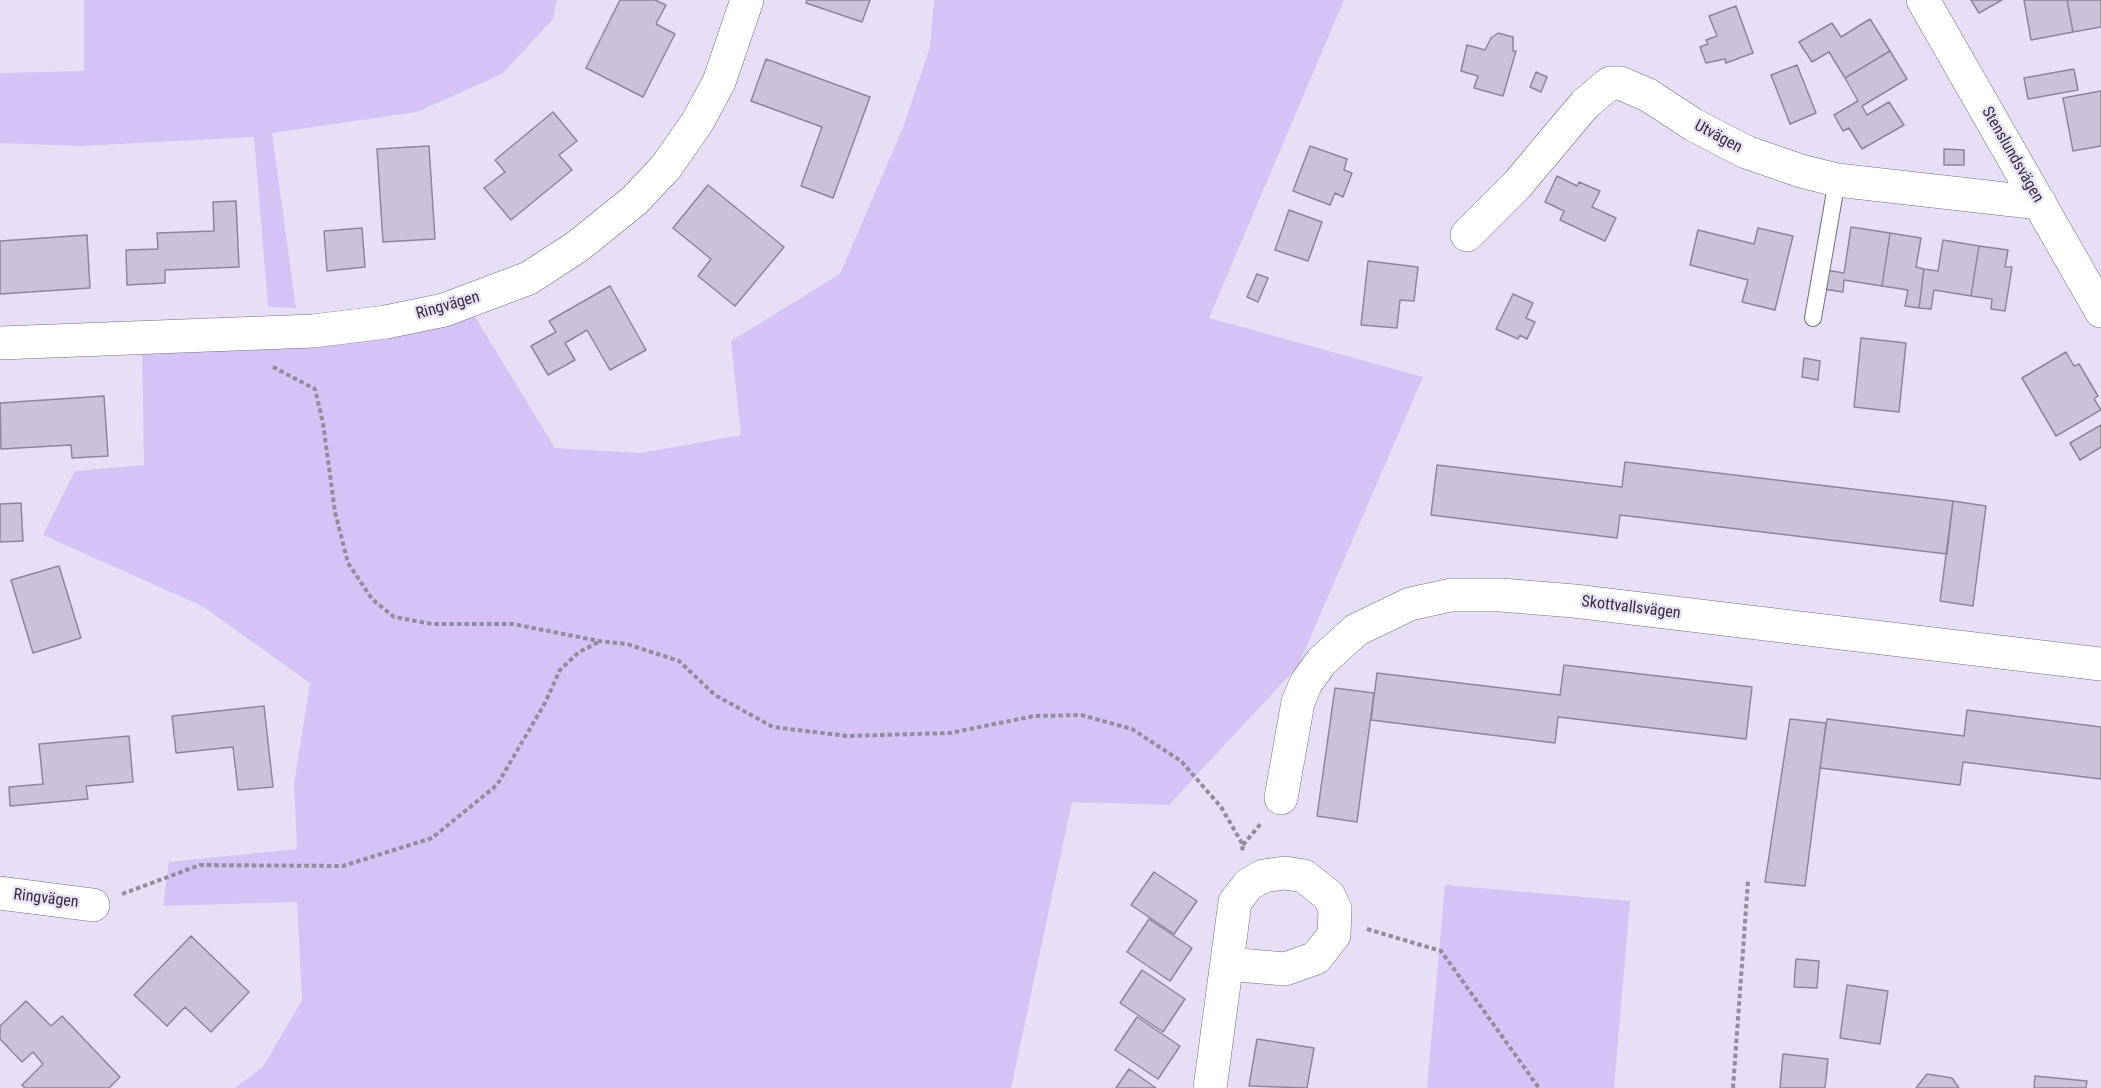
<!DOCTYPE html>
<meta charset="utf-8">
<style>
body{margin:0}
canvas{display:block;background:#e7dff6}
</style>
<canvas width="2101" height="1088"></canvas>
<script>
const g = document.querySelector('canvas').getContext('2d');
g.lineJoin = 'round';
function fillPath(path, color) { g.fillStyle = color; g.fill(path, 'evenodd'); }
const shape = rows => new Path2D(rows.map(r => 'M' + r).join(''));
function strokePath(path, color, width, dash) { g.strokeStyle = color; g.lineWidth = width; g.lineCap = dash ? 'butt' : 'round'; g.setLineDash(dash || []); g.stroke(path); }
function label(font, color, halo, rows, align = 'center') {
  g.font = font + ' "Roboto Condensed",sans-serif'; g.lineWidth = 4.5; g.setLineDash([]); g.textBaseline = 'middle'; g.strokeStyle = halo; g.fillStyle = color; for (const [text, x, y, turn = 0] of rows) {
    g.save(); g.translate(x, y); g.rotate((+turn || 0) * Math.PI / 180); g.textAlign = isNaN(turn) ? turn : align; if (halo) g.strokeText(text, 0, 0); g.fillText(text, 0, 0); g.restore();
  }
}
fillPath(shape([
 [84,0,557,0,553,19,502,74,417,112,272,133,296,308,268,307,254,137,80,146,0,143,0,73,84,71],
 [934,0,1344,0,1209,318,1423,377,1298,666,1169,805,1072,802,1011,1088,235,1088,263,1067,302,1000,297,902,163,906,169,862,297,849,294,784,310,683,202,606,43,535,75,471,144,465,142,345,474,315,555,448,641,453,741,435,731,341,840,274,902,130,930,47],
 [1445,885,1630,901,1614,1088,1427,1088]
]), '#d5c3f6');
const building = shape([
 [620,0,655,0,666,5,656,24,675,34,643,97,586,68,620,0],
 [807,0,870,0,862,22,806,3,807,0],
 [1971,0,2002,0,1979,13,1971,0],
 [2024,0,2067,0,2073,32,2031,40,2024,0],
 [2067,0,2101,0,2101,27,2073,32,2067,0],
 [1736,6,1753,53,1726,63,1725,59,1706,63,1700,47,1708,44,1706,40,1717,36,1709,16,1736,6],
 [1870,19,1890,51,1845,78,1829,52,1812,62,1799,42,1832,23,1841,37,1870,19],
 [1498,33,1513,37,1513,51,1516,51,1503,96,1474,88,1478,76,1461,71,1467,45,1485,50,1491,38,1498,33],
 [1890,51,1907,79,1862,106,1867,115,1889,102,1904,125,1862,149,1849,128,1843,131,1834,115,1858,101,1845,78,1890,51],
 [766,59,870,97,833,198,801,186,822,127,751,101,766,59],
 [1797,65,1816,113,1790,124,1771,75,1797,65],
 [2074,69,2078,90,2028,99,2024,78,2074,69],
 [1536,72,1547,77,1541,92,1530,87,1536,72],
 [2101,91,2101,146,2073,151,2063,98,2101,91],
 [553,112,577,141,559,155,572,170,511,220,484,188,505,172,495,160,553,112],
 [429,146,435,239,383,242,377,149,429,146],
 [1310,146,1347,159,1344,170,1352,173,1343,197,1335,193,1330,205,1293,191,1310,146],
 [1944,149,1964,150,1964,165,1944,165,1944,149],
 [1557,176,1577,186,1579,182,1600,191,1592,207,1616,218,1605,241,1560,220,1564,211,1545,202,1557,176],
 [708,185,784,247,735,306,698,276,711,259,673,228,708,185],
 [236,201,239,267,165,270,165,283,127,285,126,250,158,249,157,233,214,231,213,202,236,201],
 [1289,210,1322,222,1308,261,1275,250,1289,210],
 [1851,227,1890,233,1882,286,1844,280,1843,292,1823,289,1826,270,1844,273,1851,227],
 [362,228,365,267,327,271,324,231,362,228],
 [1758,228,1793,236,1775,310,1742,302,1748,280,1690,265,1698,230,1754,244,1758,228],
 [1890,233,1921,238,1916,267,1924,269,1919,308,1905,306,1908,290,1882,286,1890,233],
 [87,235,90,288,0,294,0,241,87,235],
 [1943,240,1979,246,1971,296,1934,290,1931,309,1919,308,1924,269,1938,271,1943,240],
 [1979,246,2008,250,2005,267,2012,267,2005,311,1991,309,1992,299,1971,296,1979,246],
 [1368,261,1418,267,1414,301,1400,300,1397,328,1361,325,1368,261],
 [1257,274,1268,278,1258,302,1247,297,1257,274],
 [610,286,646,350,610,370,587,330,565,343,575,360,548,375,531,346,556,332,549,321,610,286],
 [1513,294,1533,303,1526,318,1535,322,1527,339,1520,335,1518,339,1496,329,1513,294],
 [1861,338,1906,343,1899,412,1854,407,1861,338],
 [2066,352,2074,366,2079,364,2098,396,2094,399,2101,410,2056,436,2022,378,2066,352],
 [1804,358,1820,361,1818,380,1802,377,1804,358],
 [104,396,108,456,72,458,71,445,1,449,0,403,104,396],
 [2101,425,2101,447,2080,460,2070,443,2101,425],
 [1625,462,1953,501,1947,554,1620,515,1617,538,1431,515,1437,465,1622,487,1625,462],
 [1953,501,1986,506,1973,606,1940,601,1953,501],
 [21,503,23,541,0,542,0,504,21,503],
 [59,566,81,638,33,653,11,580,59,566],
 [1564,665,1752,687,1746,739,1558,717,1555,743,1371,720,1377,673,1560,695,1564,665],
 [1335,688,1374,693,1357,822,1317,816,1335,688],
 [264,706,273,787,238,790,233,747,176,753,172,716,264,706],
 [1967,710,2101,727,2101,779,1963,762,1960,785,1820,768,1827,719,1964,736,1967,710],
 [1790,719,1826,723,1805,886,1765,882,1790,719],
 [129,736,133,782,86,786,88,799,10,806,9,787,43,784,39,744,129,736],
 [1154,872,1197,901,1174,934,1131,905,1154,872],
 [1149,919,1192,948,1170,981,1127,952,1149,919],
 [191,936,249,992,211,1032,185,1007,167,1026,134,995,191,936],
 [1796,959,1819,961,1817,988,1794,987,1796,959],
 [1142,970,1185,999,1163,1032,1120,1003,1142,970],
 [1847,985,1888,991,1880,1044,1840,1038,1847,985],
 [26,1001,51,1026,62,1016,120,1077,109,1088,25,1088,22,1085,43,1064,33,1052,22,1062,0,1039,0,1026,26,1001],
 [1137,1017,1180,1046,1158,1079,1115,1050,1137,1017],
 [1257,1039,1314,1048,1307,1088,1249,1086,1257,1039],
 [1783,1054,1828,1059,1825,1088,1780,1088,1783,1054],
 [1129,1069,1156,1088,1116,1088,1129,1069],
 [1927,1074,1952,1078,1959,1088,1916,1088,1927,1074],
 [2035,1076,2087,1081,2086,1088,2034,1088,2035,1076]
]);
fillPath(building, '#cac2d9');
strokePath(building, '#8d869b', 1.5);
const service = shape([
 [1813,318,1837,180]
]);
const minor = shape([
 [1923,0,2101,311],
 [1467,235,1517,185,1585,104,1610,83,1620,83,1648,95,1694,125,1746,152,1801,171,1837,180,2040,203],
 [0,343,313,331,386,322,444,310,529,278,578,246,635,200,666,167,698,121,719,82,747,0],
 [1281,798,1298,702,1306,683,1321,662,1356,630,1410,604,1451,595,1501,595,1574,601,2101,664],
 [0,893,93,905],
 [1210,1088,1235,902,1248,885,1263,876,1285,873,1304,876,1329,896,1335,909,1334,935,1316,958,1285,969,1227,964]
]);
strokePath(service, '#746d81', 18);
strokePath(minor, '#746d81', 34);
strokePath(shape([
 [273,367,315,389,323,423,335,512,348,563,372,599,394,617,432,624,513,624,599,641,627,644,679,661,715,695,773,727,847,736,950,733,1034,716,1081,715,1132,729,1181,761,1221,807,1243,845,1242,851],
 [1243,845,1262,822],
 [122,894,200,865,343,866,432,838,497,785,545,703,560,670,579,652,599,642],
 [1367,929,1441,951,1539,1088],
 [1733,1088,1748,881]
]), '#928c9d', 4, [4.5, 3]);
strokePath(service, '#fff', 16);
strokePath(minor, '#fff', 33);
label('16px', '#343039', '#e7dff6', [
 ["Utvägen",1718,137,28],
 ["Stenslundsvägen",2012,155,60],
 ["Ringvägen",448,306,-16],
 ["Skottvallsvägen",1631,608,7],
 ["Ringvägen",46,899,7]
]);
</script>
